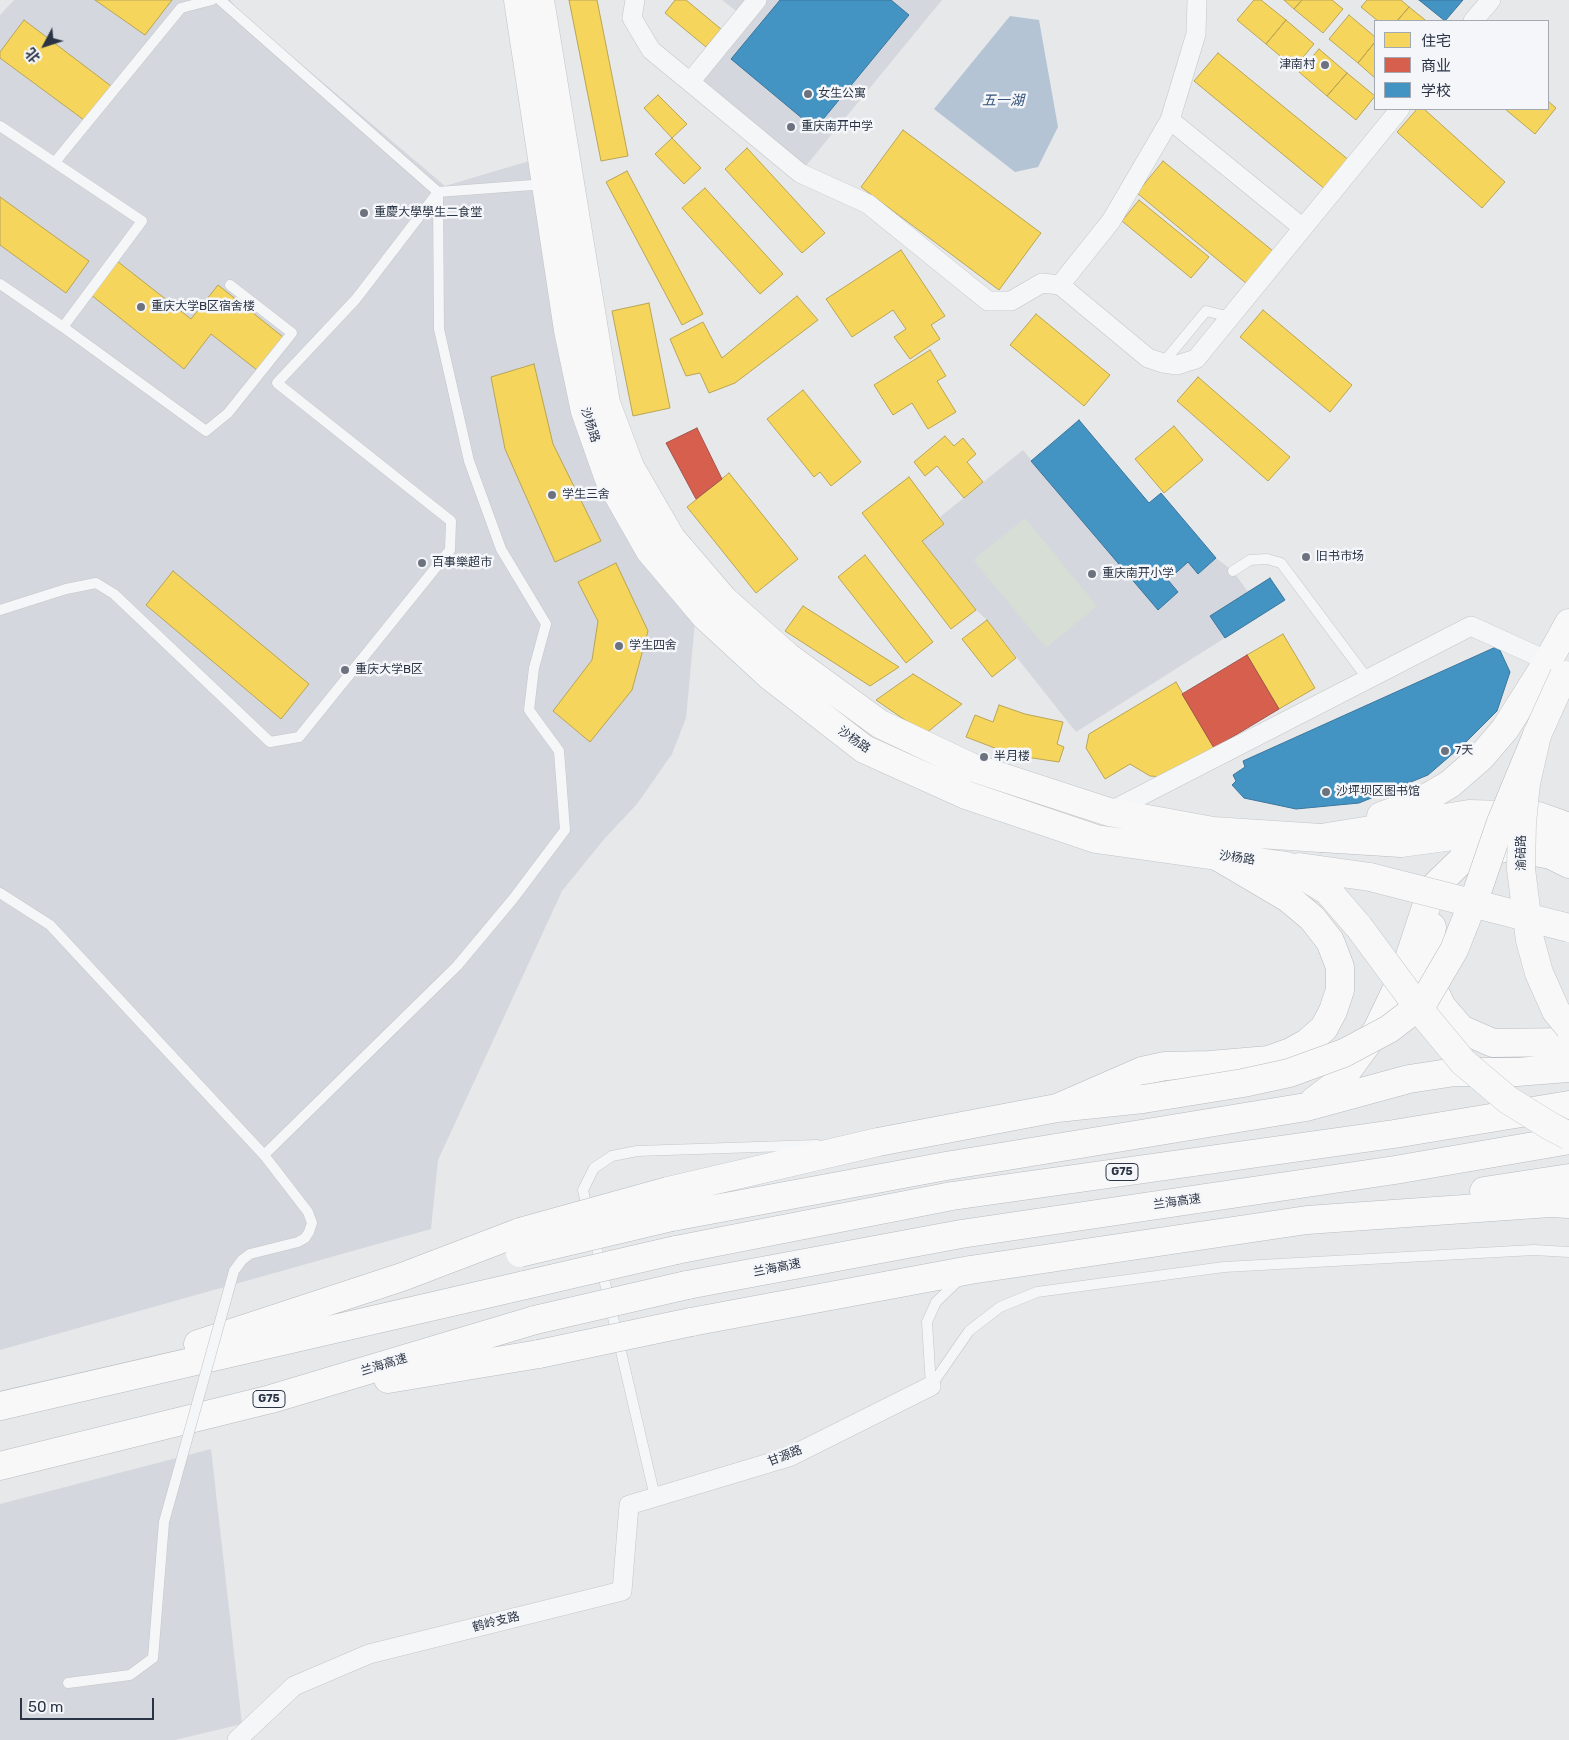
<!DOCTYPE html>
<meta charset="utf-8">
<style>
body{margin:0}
#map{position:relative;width:1569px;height:1740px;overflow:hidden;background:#e6e8ea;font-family:Rubik,"Noto Sans SC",sans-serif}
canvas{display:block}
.legend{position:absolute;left:1374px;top:20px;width:175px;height:90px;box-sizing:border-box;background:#f4f6f9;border:1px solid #a4a8b1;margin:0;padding:6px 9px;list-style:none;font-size:15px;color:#2b3445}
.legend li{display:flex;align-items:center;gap:10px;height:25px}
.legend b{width:25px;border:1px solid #a4a8b1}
.north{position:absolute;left:20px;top:20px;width:50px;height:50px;-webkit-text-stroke:4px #f4f6f9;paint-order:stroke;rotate:230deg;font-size:14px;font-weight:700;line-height:20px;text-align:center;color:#2b3445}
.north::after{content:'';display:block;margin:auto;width:18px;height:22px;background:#2b3445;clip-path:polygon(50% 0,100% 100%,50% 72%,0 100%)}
.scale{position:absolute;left:20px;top:1698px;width:134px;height:22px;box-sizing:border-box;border:2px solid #2b3445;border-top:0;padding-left:6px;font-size:15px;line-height:18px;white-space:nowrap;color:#2b3445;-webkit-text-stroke:4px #f4f6f9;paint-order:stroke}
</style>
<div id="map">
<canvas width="1569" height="1740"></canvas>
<ul class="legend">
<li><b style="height:14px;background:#f6d55c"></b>住宅</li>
<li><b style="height:14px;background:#d6604d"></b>商业</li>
<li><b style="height:14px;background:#4393c3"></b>学校</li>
</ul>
<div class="north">北</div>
<div class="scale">50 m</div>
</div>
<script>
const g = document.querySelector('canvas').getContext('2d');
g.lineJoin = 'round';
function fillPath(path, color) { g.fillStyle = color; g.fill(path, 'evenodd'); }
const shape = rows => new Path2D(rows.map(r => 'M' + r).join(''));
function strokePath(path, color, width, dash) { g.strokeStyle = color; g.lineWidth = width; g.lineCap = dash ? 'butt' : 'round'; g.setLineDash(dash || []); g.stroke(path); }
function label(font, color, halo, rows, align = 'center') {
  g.font = font + ' Rubik,"Noto Sans SC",sans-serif'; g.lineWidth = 5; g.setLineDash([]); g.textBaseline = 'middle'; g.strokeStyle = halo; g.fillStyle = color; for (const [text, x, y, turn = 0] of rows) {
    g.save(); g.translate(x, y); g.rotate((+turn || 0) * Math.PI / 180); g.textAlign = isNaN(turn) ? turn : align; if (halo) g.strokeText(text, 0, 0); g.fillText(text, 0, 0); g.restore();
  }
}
fillPath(shape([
 [14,0,230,0,241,13,445,186,536,159,695,622,686,718,672,754,637,804,605,838,562,891,438,1160,431,1229,0,1350,0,15],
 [722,0,942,0,800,173,690,82,744,17],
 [1079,420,1149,503,1161,493,1216,558,1233,571,1248,592,1270,578,1285,600,1076,732,987,620,976,610,922,541,944,524,940,517,1023,450,1032,461],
 [211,1449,242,1724,175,1740,0,1740,0,1504]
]), '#d4d7dd');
fillPath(shape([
 [1025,518,1097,606,1046,648,973,560]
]), '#d6ded6');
fillPath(shape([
 [1010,16,1039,20,1058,127,1038,167,1015,172,934,109]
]), '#b4c4d5');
const homes = shape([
 [95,0,172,0,145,35,95,0],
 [569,0,597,0,628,156,601,161,569,0],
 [675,0,686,0,721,29,706,47,665,13,675,0],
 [1254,0,1261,0,1286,20,1266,44,1237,20,1254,0],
 [1284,0,1302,0,1294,9,1284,0],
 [1302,0,1332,0,1343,9,1323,33,1294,9,1302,0],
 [1367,0,1401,0,1409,7,1397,21,1378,21,1361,7,1367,0],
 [1409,7,1424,19,1426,21,1397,21,1409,7],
 [1349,15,1375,37,1375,42,1358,63,1329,39,1349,15],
 [24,20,111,86,84,120,0,58,0,52,24,20],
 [1286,20,1314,44,1294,68,1266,44,1286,20],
 [1375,42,1375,78,1358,63,1375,42],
 [1319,49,1347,73,1327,96,1299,72,1319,49],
 [1218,53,1350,161,1326,190,1194,81,1218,53],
 [1347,73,1375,96,1356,120,1327,96,1347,73],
 [658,95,687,124,672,138,644,108,658,95],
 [1548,101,1556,108,1535,134,1505,109,1548,109,1548,101],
 [1417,109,1424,109,1505,182,1482,208,1397,132,1417,109],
 [903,130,1041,233,999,290,861,187,903,130],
 [672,138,701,168,684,184,655,154,672,138],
 [747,148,825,233,802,253,725,169,747,148],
 [1163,161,1273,251,1247,284,1137,193,1163,161],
 [627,171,703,314,682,325,606,182,627,171],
 [705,188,783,274,760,294,682,208,705,188],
 [0,197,89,261,66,293,0,245,0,197],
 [1139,200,1209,257,1191,278,1122,221,1139,200],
 [901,250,945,316,931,325,940,339,910,359,894,337,906,329,893,310,852,337,826,299,901,250],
 [117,261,191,319,218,285,283,337,257,370,211,334,184,369,90,294,117,261],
 [797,296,818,320,735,383,709,393,700,373,686,376,670,339,703,322,722,358,797,296],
 [649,303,670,408,633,416,612,311,649,303],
 [1263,310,1352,385,1330,412,1240,337,1263,310],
 [1036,314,1110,375,1084,406,1010,345,1036,314],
 [930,350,946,376,937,381,956,412,928,429,912,403,893,415,874,385,930,350],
 [534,364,553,444,601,541,555,562,505,449,491,377,534,364],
 [1198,377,1290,457,1268,481,1177,401,1198,377],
 [803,390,861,462,831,486,820,472,814,477,767,419,803,390],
 [1174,426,1203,460,1164,493,1135,459,1174,426],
 [945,436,954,446,963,438,976,454,967,462,983,482,964,498,937,466,925,476,914,462,945,436],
 [729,473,798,559,756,593,687,507,729,473],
 [909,477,944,524,922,541,976,610,951,629,862,513,909,477],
 [865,555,933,642,906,663,838,577,865,555],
 [616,563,648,631,632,690,590,742,553,711,592,660,598,621,578,582,616,563],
 [173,571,309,684,281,719,146,605,173,571],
 [803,606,899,667,870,686,785,631,803,606],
 [987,620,1016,658,992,677,962,639,987,620],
 [1283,634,1315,688,1279,709,1247,655,1283,634],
 [913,674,962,704,925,734,876,700,913,674],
 [1176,682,1214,748,1164,777,1150,776,1130,764,1105,779,1086,748,1089,734,1176,682],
 [999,705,1025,714,1063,722,1057,744,1064,747,1059,762,1013,755,966,737,975,715,993,722,999,705]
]);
fillPath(homes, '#f6d55c');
strokePath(homes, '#b9a555', 1);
const shops = shape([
 [697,428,722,479,696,499,666,443,697,428],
 [1247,655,1279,709,1214,748,1182,694,1247,655]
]);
fillPath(shops, '#d6604d');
strokePath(shops, '#a3534b', 1);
const schools = shape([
 [780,0,891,0,909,15,815,129,731,59,780,0],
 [1419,0,1463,0,1445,21,1419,0],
 [1079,420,1149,503,1161,493,1216,558,1198,574,1188,562,1168,580,1178,592,1158,610,1031,461,1079,420],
 [1270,578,1285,600,1225,638,1210,616,1270,578],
 [1498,646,1510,672,1497,711,1464,744,1428,775,1359,803,1296,809,1244,798,1232,785,1236,781,1233,775,1245,767,1243,761,1498,646]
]);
fillPath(schools, '#4393c3');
strokePath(schools, '#3c769d', 1);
const service = shape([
 [0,126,142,221,63,327],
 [55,162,181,8,212,0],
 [0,284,63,327,206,431,228,413,292,333,230,285],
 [1163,363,1206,311,1230,317],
 [1233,571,1250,560,1267,559,1281,563,1367,678],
 [0,610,66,589,96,583,114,594,270,742,299,737,450,550,451,521,277,383,356,299,438,192,546,184],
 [0,893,50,925,264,1155,457,966,513,899,565,830,559,751,529,710,534,668,546,624,501,549,469,461,439,329,438,192,220,0],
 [588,1213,583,1190,594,1168,612,1156,637,1151,817,1145],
 [594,1236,655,1497],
 [234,1271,242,1260,250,1254,298,1242,305,1238,309,1232,312,1223,308,1212,264,1155],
 [931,1386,969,1331,1000,1307,1037,1292,1224,1267,1534,1250,1569,1252],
 [931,1386,927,1322,936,1302,960,1279],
 [68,1683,130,1675,153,1658,164,1522]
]);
const minor = shape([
 [635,0,632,18,651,50,690,82,757,0],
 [1197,0,1196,34,1170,120,1111,221,1060,285,1148,358,1163,363,1177,365,1196,359,1400,109],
 [1473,21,1491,0],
 [690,82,800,173,868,204,988,301,1011,301,1042,283,1060,285],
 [1170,120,1303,228],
 [1109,812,1471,626,1548,661],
 [237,1740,294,1686,369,1654,622,1591,629,1505,789,1457,931,1386]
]);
const primary = shape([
 [518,0,568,330,585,411,609,479,650,551,705,616,770,676,864,749,966,795,1096,839,1287,866,1328,891,1359,927],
 [540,0,606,403,630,467,671,538,724,600,788,657,880,724,971,767,1109,812,1213,831,1321,838,1469,814,1538,816,1569,827],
 [1381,816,1421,801,1450,784,1481,757,1505,729,1548,661,1569,623],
 [1299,867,1370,877]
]);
const motorway = shape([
 [1321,838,1401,843,1468,834,1538,833,1569,843],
 [1432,927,1426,958,1431,984,1442,1007,1461,1029,1493,1043,1569,1042],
 [1314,1101,1339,1082,1377,1030,1404,974,1432,889,1464,858,1508,847,1551,855,1569,864],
 [1057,1108,1142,1071,1165,1066,1210,1065,1269,1060,1291,1052,1307,1043,1324,1028,1333,1011,1340,990,1340,967,1330,941,1312,918,1288,898,1215,855],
 [668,1191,878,1142,1057,1108,1143,1099],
 [1484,1191,1569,1178],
 [672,1217,946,1166,1306,1107,1409,1079,1455,1072,1517,1072,1569,1068],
 [676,1250,952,1196,1394,1134,1569,1105],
 [687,1285,961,1234,1395,1170,1569,1140],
 [691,1322,970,1270,1307,1220,1550,1203,1569,1204],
 [198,1344,402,1277,520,1232],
 [388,1379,539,1354],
 [0,1406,525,1285],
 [0,1466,271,1399,535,1320]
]);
strokePath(service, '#c4c6c8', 11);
strokePath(minor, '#c4c6c8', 20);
strokePath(primary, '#c2c5c8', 29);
strokePath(motorway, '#b8bbbf', 29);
strokePath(service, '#f5f6f7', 10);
strokePath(minor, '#f5f6f7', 19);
strokePath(primary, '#f8f8f8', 28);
strokePath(motorway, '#f8f8f8', 28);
const serviceBridge = shape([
 [164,1522,234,1271]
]);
const secondaryBridge = shape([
 [1564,675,1537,735,1526,783,1522,823,1521,869,1530,940,1539,973,1556,1011,1569,1027]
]);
const primaryBridge = shape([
 [1370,877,1569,928],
 [1359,927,1424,1015,1463,1062,1508,1100,1550,1126,1569,1136]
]);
const motorwayBridge = shape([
 [1143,1099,1243,1083,1289,1073,1344,1053,1389,1029,1423,1003,1454,950,1477,892,1501,822,1537,735],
 [520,1232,668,1191],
 [520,1253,672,1217],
 [525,1285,676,1250],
 [535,1320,687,1285],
 [539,1354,691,1322]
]);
strokePath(serviceBridge, '#c4c6c8', 11, []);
strokePath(secondaryBridge, '#c4c6c8', 29, []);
strokePath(primaryBridge, '#c2c5c8', 29, []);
strokePath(motorwayBridge, '#b8bbbf', 29, []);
strokePath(serviceBridge, '#f5f6f7', 10);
strokePath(secondaryBridge, '#f8f8f8', 28);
strokePath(primaryBridge, '#f8f8f8', 28);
strokePath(motorwayBridge, '#f8f8f8', 28);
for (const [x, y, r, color] of [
 [1325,65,5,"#6c737f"],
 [808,94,5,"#6c737f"],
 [791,127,5,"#6c737f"],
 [364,213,5,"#6c737f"],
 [141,307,5,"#6c737f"],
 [552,495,5,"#6c737f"],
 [1306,557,5,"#6c737f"],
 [422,563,5,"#6c737f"],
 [1092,574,5,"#6c737f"],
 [619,646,5,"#6c737f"],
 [345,670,5,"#6c737f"],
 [1445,751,5,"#6c737f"],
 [984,757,5,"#6c737f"],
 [1326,792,5,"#6c737f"]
]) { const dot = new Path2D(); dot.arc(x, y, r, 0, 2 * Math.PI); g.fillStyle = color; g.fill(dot); strokePath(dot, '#f4f6f9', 2); }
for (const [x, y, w] of [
 [1122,1172,32],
 [269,1399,32]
]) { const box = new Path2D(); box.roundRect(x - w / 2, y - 8.5, w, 17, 4); g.fillStyle = '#f4f6f9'; g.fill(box); strokePath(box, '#2b3445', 1); }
label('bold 11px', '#2b3445', null, [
 ["G75",1122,1172],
 ["G75",269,1399]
]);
label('12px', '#2b3445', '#f4f6f9', [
 ["津南村",1315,65,"right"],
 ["女生公寓",818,94],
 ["重庆南开中学",801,127],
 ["重慶大學學生二食堂",374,213],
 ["重庆大学B区宿舍楼",151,307],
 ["学生三舍",562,495],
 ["旧书市场",1316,557],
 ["百事樂超市",432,563],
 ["重庆南开小学",1102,574],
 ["学生四舍",629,646],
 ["重庆大学B区",355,670],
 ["7天",1455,751],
 ["半月楼",994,757],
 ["沙坪坝区图书馆",1336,792]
], 'left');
label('12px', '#2b3445', '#f4f6f9', [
 ["沙杨路",590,425,72],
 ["沙杨路",854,740,35],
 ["渝碚路",1522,853,-90],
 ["沙杨路",1237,858,8],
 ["兰海高速",1177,1202,-8],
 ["兰海高速",777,1268,-11],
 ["兰海高速",384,1365,-17],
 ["甘源路",785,1456,-21],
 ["鹤岭支路",496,1622,-14]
]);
label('italic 14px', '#34527a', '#f4f6f9', [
 ["五一湖",1003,101]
]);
</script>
